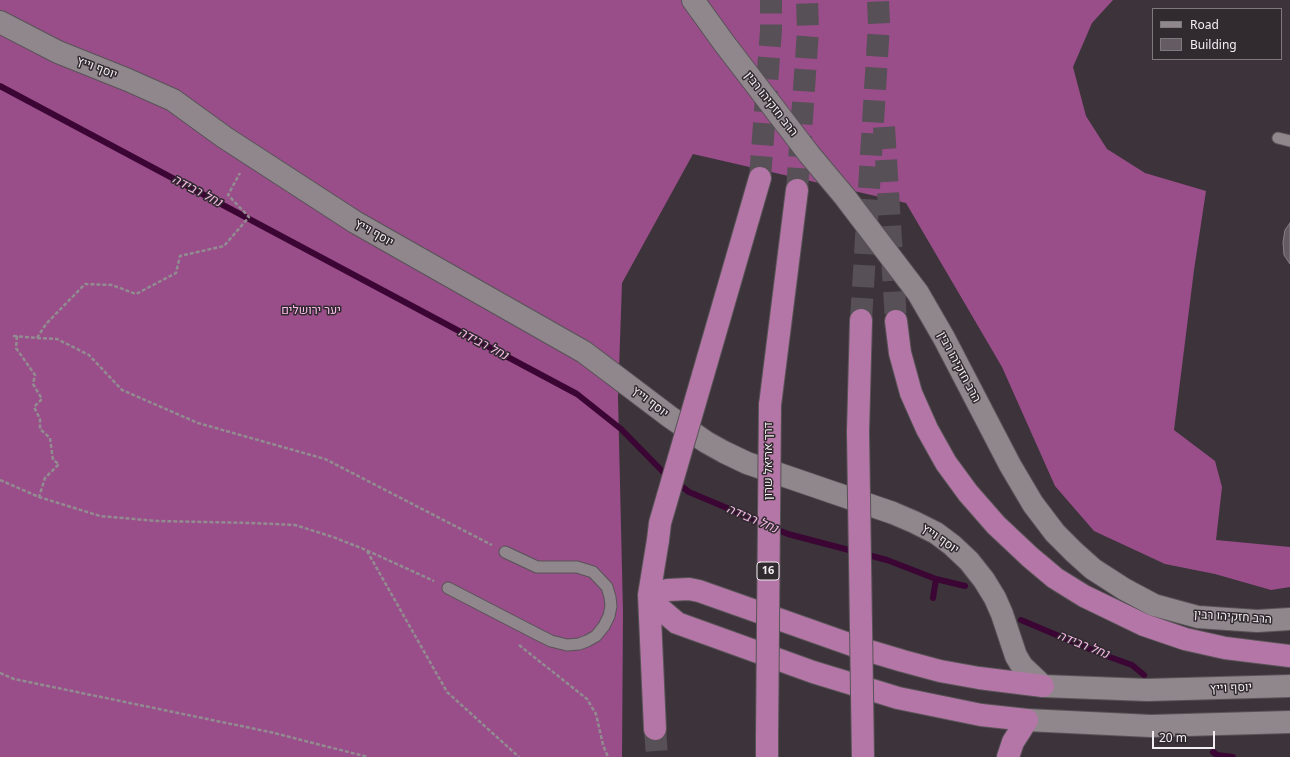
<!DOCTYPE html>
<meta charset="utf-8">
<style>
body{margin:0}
#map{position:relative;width:1290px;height:757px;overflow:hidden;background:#3c343a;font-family:"Noto Sans",sans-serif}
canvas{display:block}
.legend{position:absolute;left:1152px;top:8px;width:130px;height:52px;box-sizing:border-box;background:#312a2f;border:1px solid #7f787d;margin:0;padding:5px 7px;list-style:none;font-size:12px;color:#f3eef2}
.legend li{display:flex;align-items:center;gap:8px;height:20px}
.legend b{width:20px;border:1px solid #7f787d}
.scale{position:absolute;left:1152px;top:731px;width:63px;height:18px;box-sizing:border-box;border:2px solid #f3eef2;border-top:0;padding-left:5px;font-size:12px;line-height:14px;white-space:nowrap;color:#f3eef2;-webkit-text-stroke:3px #312a2f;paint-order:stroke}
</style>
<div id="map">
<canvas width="1290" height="757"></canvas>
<ul class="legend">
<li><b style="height:5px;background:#90878d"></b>Road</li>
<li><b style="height:11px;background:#645c62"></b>Building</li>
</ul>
<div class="scale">20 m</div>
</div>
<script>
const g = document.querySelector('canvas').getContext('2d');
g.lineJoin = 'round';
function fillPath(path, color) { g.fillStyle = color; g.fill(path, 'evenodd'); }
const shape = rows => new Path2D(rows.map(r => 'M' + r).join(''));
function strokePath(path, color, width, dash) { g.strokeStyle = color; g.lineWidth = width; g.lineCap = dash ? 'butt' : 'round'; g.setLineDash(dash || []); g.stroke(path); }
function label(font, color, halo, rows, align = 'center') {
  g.font = font + ' "Noto Sans",Heebo,sans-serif'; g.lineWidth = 3; g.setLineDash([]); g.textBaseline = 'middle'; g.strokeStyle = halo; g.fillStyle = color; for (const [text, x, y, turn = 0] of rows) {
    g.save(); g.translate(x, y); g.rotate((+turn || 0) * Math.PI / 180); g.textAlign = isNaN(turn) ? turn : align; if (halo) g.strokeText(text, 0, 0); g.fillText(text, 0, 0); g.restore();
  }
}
fillPath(shape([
 [0,0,1113,0,1092,23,1073,67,1086,116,1107,149,1145,173,1206,191,1194,270,1174,430,1215,461,1222,487,1216,540,1290,547,1290,587,1271,590,1215,574,1165,564,1094,531,1055,486,1002,367,906,203,693,154,622,283,618,398,623,612,622,757,0,757]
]), '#994e8a');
strokePath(shape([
 [0,86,577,394,621,429,668,477],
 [676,482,689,492,765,524],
 [773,528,788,534,887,560,936,579,965,586],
 [933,598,936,579],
 [1021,620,1104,655,1132,665,1144,675],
 [1213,752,1217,755,1233,757]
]), '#3b0534', 6);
const building = shape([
 [1290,223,1290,264,1284,255,1283,242,1285,230,1290,223]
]);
fillPath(building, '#645c62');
strokePath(building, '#888086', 1);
strokePath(shape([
 [884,127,896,321],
 [760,178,771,30,771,0],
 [797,190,808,31,807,0],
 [861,320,879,24,878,0],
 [655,729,657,757]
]), '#575056', 22, [22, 11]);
const service = shape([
 [1278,138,1290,141],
 [448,588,537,634,551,641,567,645,579,644,587,641,596,636,604,626,609,616,611,606,610,597,607,587,593,572,577,567,537,567,505,552]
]);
const tertiary = shape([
 [693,0,724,43,809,154,845,197,918,293,944,338,1010,465,1033,504,1055,533,1074,552,1093,569,1124,589,1154,605,1198,617,1257,621,1290,619]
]);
const secondary = shape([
 [0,22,58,52,128,80,173,100,224,137,355,222,584,352,670,417,706,442,724,452,747,463,893,513,914,522,936,533,952,545,969,561,984,580,995,598,1002,614,1016,656,1022,666,1043,686,1147,690,1290,686],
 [1027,720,1151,726,1290,722]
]);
const trunk = shape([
 [896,321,900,353,911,393,927,429,946,463,968,493,996,525,1030,557,1055,578,1084,596,1144,625,1185,639,1225,648,1290,656],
 [703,375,760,178],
 [770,405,797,190],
 [858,432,861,320],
 [649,595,657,606,677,623,813,672,898,698,981,715,1027,720,1013,742,1008,757],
 [649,595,668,590,689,589,699,591,866,650,903,661,940,671,979,678,1043,686],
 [655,729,649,595,658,540],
 [767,757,767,737]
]);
strokePath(service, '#585357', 13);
strokePath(tertiary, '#585357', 24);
strokePath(secondary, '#585357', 24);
strokePath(trunk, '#585357', 24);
strokePath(shape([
 [13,336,37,338,46,324,85,284,112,285,136,294,176,273,180,256,224,246,249,217,228,195,240,173],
 [17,336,16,348,35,375,33,384,42,399,34,407,40,419,40,429,50,438,53,460,59,464,45,478,39,497],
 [37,338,57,339,89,355,122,390,198,423,325,459,492,545],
 [0,480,39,497,100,516,157,521,251,523,295,525,333,537,366,550,434,581],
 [367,551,447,692,519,757],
 [519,645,587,699,596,714,603,745,608,757],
 [0,673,14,679,270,732,368,757]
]), '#928b90', 2.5, [4, 2]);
strokePath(service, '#90878d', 11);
strokePath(tertiary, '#90878d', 22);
strokePath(secondary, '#90878d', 22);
strokePath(trunk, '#b476a6', 22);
const trunkBridge = shape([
 [858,432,863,757],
 [658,540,660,523,703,375],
 [767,737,770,405]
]);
strokePath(trunkBridge, '#585357', 24, []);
strokePath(trunkBridge, '#b476a6', 22);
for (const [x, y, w] of [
 [768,571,22]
]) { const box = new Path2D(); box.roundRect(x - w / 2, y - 9, w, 18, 3); g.fillStyle = '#312a2f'; g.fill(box); strokePath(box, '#f3eef2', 1); }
label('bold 11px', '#f3eef2', null, [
 ["16",768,571]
]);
label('12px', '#f3eef2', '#312a2f', [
 ["יוסף וייץ",97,68,21],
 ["הרב חזקיהו רבין",771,104,52],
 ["יוסף וייץ",374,233,30],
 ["הרב חזקיהו רבין",959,367,62],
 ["יוסף וייץ",650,402,38],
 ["דרך אריאל שרון",769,461,-90],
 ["יוסף וייץ",940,539,35],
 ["הרב חזקיהו רבין",1233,617,4],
 ["יוסף וייץ",1231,688,-2]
]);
label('12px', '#f9bbeb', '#312a2f', [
 ["יער ירושלים",311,311]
]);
label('italic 13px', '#f4b7e6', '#312a2f', [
 ["נחל רבידה",197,191,28],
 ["נחל רבידה",483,344,28],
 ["נחל רבידה",752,519,23],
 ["נחל רבידה",1083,645,22]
]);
</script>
